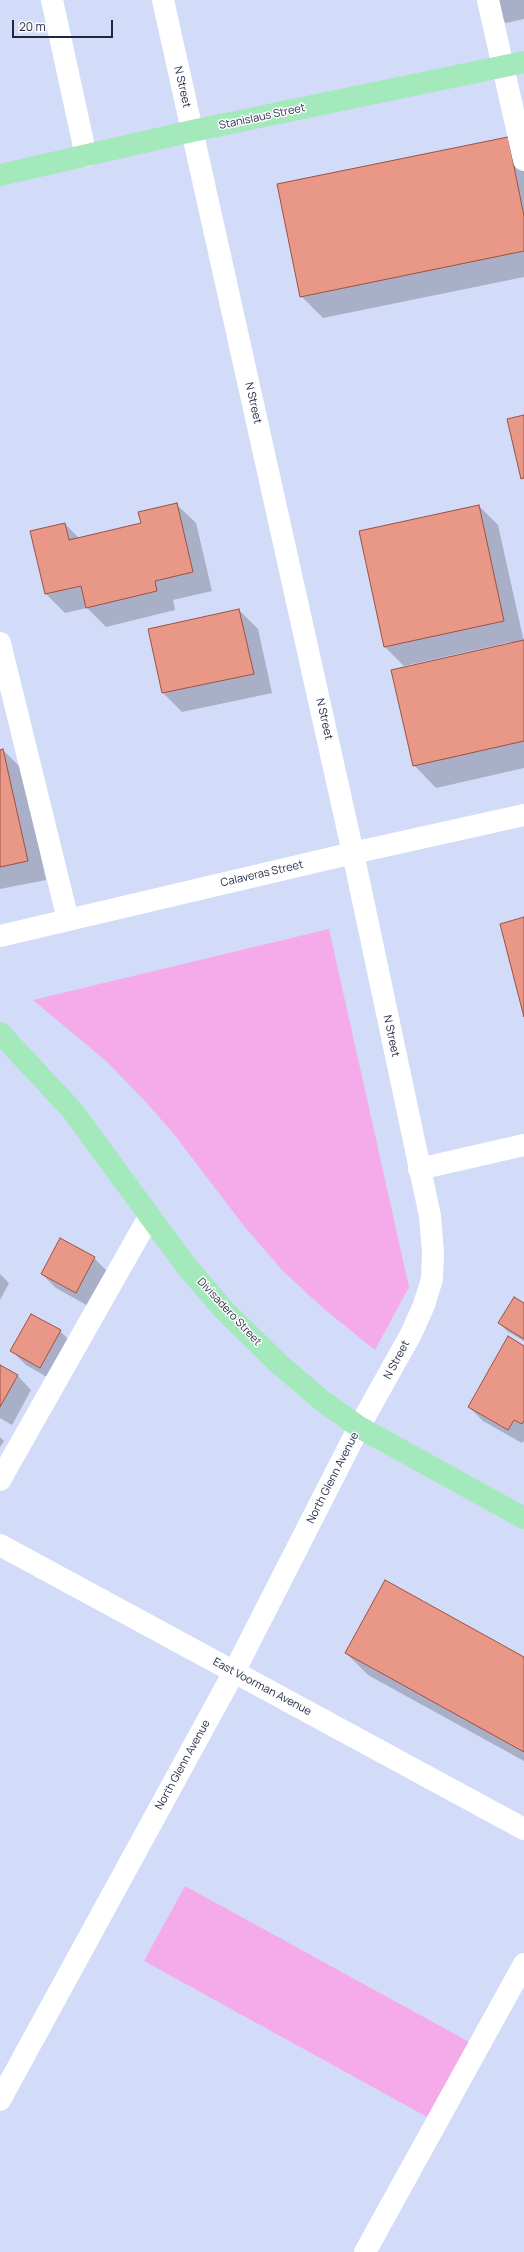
<!DOCTYPE html>
<style>
body{margin:0}
#map{position:relative;width:524px;height:2252px;overflow:hidden;background:#d2dbf8;font-family:Manrope,sans-serif}
canvas{display:block}
.scale{position:absolute;left:12px;top:20px;width:101px;height:18px;box-sizing:border-box;border:2px solid #1f2641;border-top:0;padding-left:5px;font-size:12px;line-height:14px;white-space:nowrap;color:#1f2641;-webkit-text-stroke:3px #fdfdfd;paint-order:stroke}
</style>
<div id="map">
<canvas width="524" height="2252"></canvas>
<div class="scale">20 m</div>
</div>
<script>
const g = document.querySelector('canvas').getContext('2d');
g.lineJoin = 'round';
function fillPath(path, color) { g.fillStyle = color; g.fill(path, 'evenodd'); }
const shape = rows => new Path2D(rows.map(r => 'M' + r).join(''));
function strokePath(path, color, width, dash) { g.strokeStyle = color; g.lineWidth = width; g.lineCap = dash ? 'butt' : 'round'; g.setLineDash(dash || []); g.stroke(path); }
function label(font, color, halo, rows, align = 'center') {
  g.font = font + ' Manrope,sans-serif'; g.lineWidth = 3; g.setLineDash([]); g.textBaseline = 'middle'; g.strokeStyle = halo; g.fillStyle = color; for (const [text, x, y, turn = 0] of rows) {
    g.save(); g.translate(x, y); g.rotate((+turn || 0) * Math.PI / 180); g.textAlign = isNaN(turn) ? turn : align; if (halo) g.strokeText(text, 0, 0); g.fillText(text, 0, 0); g.restore();
  }
}
fillPath(shape([
 [329,929,409,1287,375,1350,324,1309,283,1271,244,1226,173,1133,145,1101,106,1061,33,1000],
 [185,1886,471,2043,429,2118,144,1961]
]), '#f5abea');
fillPath(shape([
 [484,0,524,0,524,19,506,23],
 [524,155,524,277,323,318,301,296,278,185],
 [176,504,196,523,212,591,173,600,175,610,106,627,87,608,65,613,46,594,65,524,80,539,142,524],
 [479,506,498,525,524,642,524,768,436,788,414,765,511,642,404,666,385,647],
 [239,610,258,629,272,693,182,712,163,693],
 [3,750,22,769,46,880,0,889,0,751],
 [94,1258,108,1272,90,1307,56,1288,42,1274],
 [0,1274,9,1283,0,1300],
 [524,1304,524,1341,507,1331,499,1323],
 [60,1331,74,1345,54,1381,26,1365,12,1351],
 [524,1347,524,1441,522,1443,483,1421,469,1407],
 [0,1366,17,1375,31,1390,12,1425,0,1418],
 [0,1437,4,1441,0,1447],
 [346,1653,524,1658,524,1761,368,1675]
]), '#0003');
const building = shape([
 [508,137,524,216,524,251,300,297,277,184,508,137],
 [524,415,524,478,521,479,507,419,524,415],
 [177,503,193,572,155,581,157,591,86,608,81,586,45,594,30,531,65,523,69,540,141,523,138,512,177,503],
 [479,505,504,621,384,647,359,531,479,505],
 [239,609,254,674,162,693,148,629,239,609],
 [524,640,524,741,413,766,391,670,524,640],
 [3,749,28,861,0,867,0,750,3,749],
 [524,917,524,1017,500,924,524,917],
 [60,1238,95,1257,76,1293,41,1274,60,1238],
 [514,1297,524,1303,524,1339,498,1323,514,1297],
 [31,1314,61,1330,40,1368,10,1351,31,1314],
 [508,1336,524,1346,524,1421,522,1424,514,1420,508,1430,468,1407,508,1336],
 [0,1365,18,1375,0,1407,0,1365],
 [385,1580,524,1657,524,1752,345,1653,385,1580]
]);
fillPath(building, '#e99887');
strokePath(building, '#9c5143', 1);
strokePath(shape([
 [52,0,86,156],
 [488,0,524,160],
 [0,643,68,920],
 [0,936,353,853,524,815],
 [419,1169,524,1145],
 [0,1480,149,1217],
 [0,1545,524,1829],
 [0,2100,234,1672,359,1427,411,1334,424,1305,432,1279,433,1253,430,1216,353,853,163,0],
 [365,2252,524,1964]
]), '#fff', 22);
strokePath(shape([
 [0,175,192,131,524,62],
 [0,1033,72,1110,187,1267,224,1310,278,1363,321,1400,359,1427,524,1518]
]), '#a4e9bb', 22);
label('11px', '#1f2641', '#fdfdfd', [
 ["N Street",182,87,77],
 ["Stanislaus Street",262,117,-12],
 ["N Street",253,403,77],
 ["N Street",324,719,77],
 ["Calaveras Street",262,874,-13],
 ["N Street",391,1036,78],
 ["Divisadero Street",229,1312,47],
 ["N Street",397,1360,-62],
 ["North Glenn Avenue",333,1478,-63],
 ["East Voorman Avenue",262,1687,28],
 ["North Glenn Avenue",183,1765,-61]
]);
</script>
